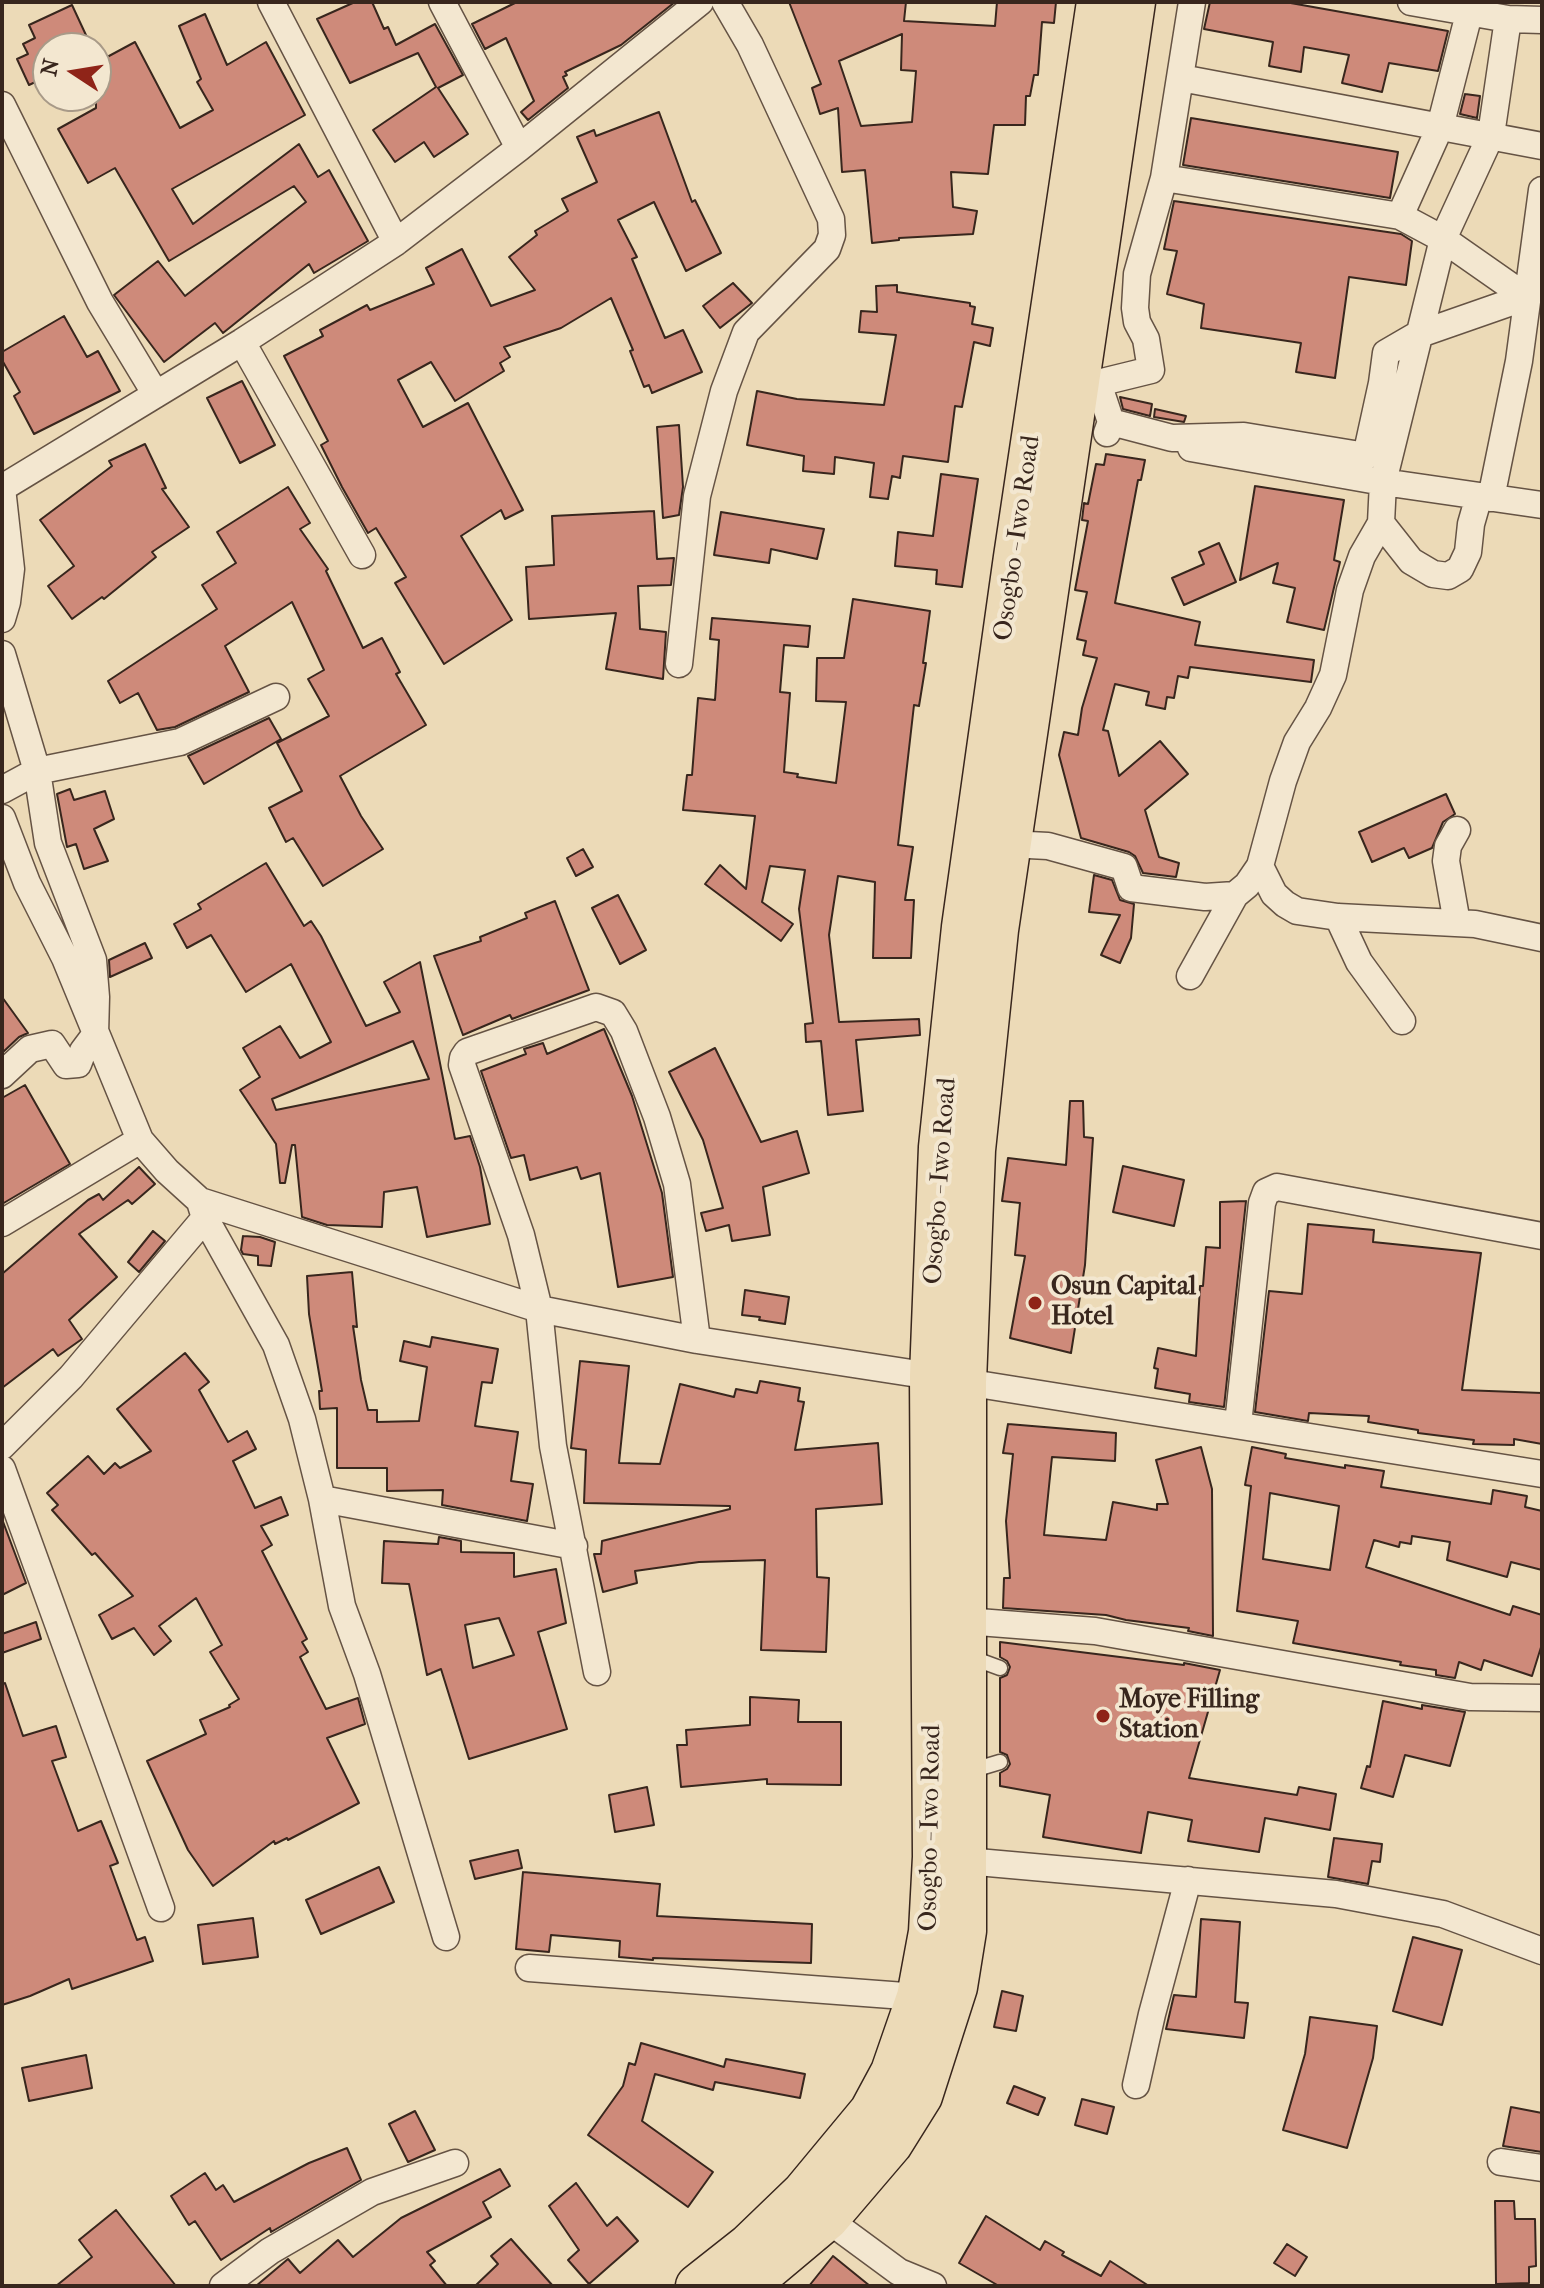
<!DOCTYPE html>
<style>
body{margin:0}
#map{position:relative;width:1544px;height:2288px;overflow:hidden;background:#ecdab7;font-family:"IM FELL French Canon",serif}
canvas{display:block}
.frame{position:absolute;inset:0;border:4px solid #38261d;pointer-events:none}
.north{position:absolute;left:32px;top:32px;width:80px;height:80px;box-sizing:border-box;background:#f3e7d0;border:2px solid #a89a88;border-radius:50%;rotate:282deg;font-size:22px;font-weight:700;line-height:32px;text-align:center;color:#38261d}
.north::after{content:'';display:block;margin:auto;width:28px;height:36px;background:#8f2418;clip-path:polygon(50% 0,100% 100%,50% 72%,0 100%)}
</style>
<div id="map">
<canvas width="1544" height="2288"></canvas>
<div class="frame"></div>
<div class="north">N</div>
</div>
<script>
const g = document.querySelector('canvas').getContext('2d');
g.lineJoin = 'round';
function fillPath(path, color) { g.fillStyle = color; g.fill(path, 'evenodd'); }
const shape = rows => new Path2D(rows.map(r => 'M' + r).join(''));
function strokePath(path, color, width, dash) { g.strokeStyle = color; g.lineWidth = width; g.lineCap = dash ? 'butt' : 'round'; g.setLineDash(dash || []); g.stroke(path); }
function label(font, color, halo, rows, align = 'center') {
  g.font = font + ' "IM FELL French Canon",serif'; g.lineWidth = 8; g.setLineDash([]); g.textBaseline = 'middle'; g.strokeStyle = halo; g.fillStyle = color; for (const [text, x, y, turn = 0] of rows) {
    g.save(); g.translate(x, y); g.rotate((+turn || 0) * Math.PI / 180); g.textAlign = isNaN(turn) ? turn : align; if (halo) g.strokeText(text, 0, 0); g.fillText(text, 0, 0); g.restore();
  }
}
const building = shape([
 [355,2,372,2,384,29,388,27,396,45,435,24,463,75,438,88,468,134,434,157,424,142,395,162,373,130,436,87,418,53,350,83,317,19,355,2],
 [517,2,675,2,621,45,565,72,567,75,563,77,568,88,528,120,521,112,534,101,506,38,485,49,472,24,517,2],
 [789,2,906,2,904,21,995,26,997,2,1056,2,1054,23,1042,22,1038,75,1034,75,1030,96,1026,96,1025,125,994,125,988,174,951,172,953,207,977,211,973,234,899,238,899,240,872,243,865,170,842,172,838,108,820,114,812,88,821,84,789,2],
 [902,34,901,70,916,71,912,122,861,126,839,61,902,34],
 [1210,2,1285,2,1448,31,1438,71,1389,63,1382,92,1342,83,1349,55,1304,47,1301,72,1269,66,1273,42,1204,29,1210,2],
 [72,5,92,48,48,48,48,76,29,85,17,59,28,54,23,44,35,38,29,25,72,5],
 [205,14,227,65,266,42,305,115,172,189,193,224,299,144,318,177,329,170,368,241,314,273,309,264,223,333,215,323,164,362,114,295,158,261,185,296,306,202,294,186,169,261,115,168,88,183,58,129,96,108,96,63,135,42,180,128,213,110,197,82,201,79,179,26,205,14],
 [1465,94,1480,96,1477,118,1460,114,1465,94],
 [659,112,692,202,695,200,721,253,686,271,654,202,618,220,637,257,632,259,665,338,683,330,702,372,652,393,649,385,644,387,630,351,633,350,611,298,561,328,504,347,510,357,500,363,504,371,455,401,431,362,398,380,423,427,468,403,523,510,505,519,501,510,461,536,512,620,444,664,395,583,406,577,376,528,368,533,342,487,321,445,328,441,284,356,323,336,320,330,367,305,370,310,434,284,426,268,462,249,491,306,535,290,509,257,537,235,535,231,568,211,562,199,597,182,577,137,594,130,596,136,659,112],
 [1191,118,1398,152,1390,198,1183,165,1191,118],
 [1174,201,1401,234,1412,241,1406,285,1349,277,1335,378,1296,372,1301,343,1201,328,1204,304,1167,294,1177,251,1164,249,1174,201],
 [733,283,752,303,720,328,703,306,733,283],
 [897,285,897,292,970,303,970,306,975,307,972,324,993,328,990,346,974,342,962,407,955,406,948,462,903,456,900,478,892,476,888,499,870,497,874,463,835,457,834,474,803,471,804,456,747,445,757,391,797,399,884,405,896,335,859,332,861,311,877,312,876,286,897,285],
 [64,316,87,357,98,351,120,391,34,434,14,396,20,392,2,360,2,352,64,316],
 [242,381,275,445,240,463,207,398,242,381],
 [1120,397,1152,404,1150,416,1123,409,1120,397],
 [1155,409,1186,416,1184,422,1154,417,1155,409],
 [679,425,683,487,679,515,663,518,657,427,679,425],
 [145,444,166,488,162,489,189,527,152,552,156,557,104,599,102,597,72,619,48,586,74,566,40,520,112,466,109,461,145,444],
 [1106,454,1145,460,1141,480,1138,480,1115,603,1200,622,1195,645,1314,660,1311,682,1190,667,1188,678,1178,676,1174,698,1167,697,1165,709,1146,705,1149,692,1115,684,1103,730,1108,731,1119,776,1160,741,1188,774,1145,810,1159,857,1179,863,1176,877,1143,873,1135,856,1129,852,1081,838,1059,755,1064,732,1078,735,1082,708,1097,658,1083,655,1086,641,1077,639,1087,592,1075,590,1088,521,1082,520,1084,503,1088,504,1096,464,1104,465,1106,454],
 [941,474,978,479,962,587,936,584,937,570,895,566,898,532,933,536,941,474],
 [1255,486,1344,500,1334,560,1340,562,1324,630,1287,622,1295,588,1273,583,1278,563,1240,580,1255,486],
 [288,487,310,523,300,529,328,569,326,571,363,648,382,638,400,672,396,674,426,725,340,776,361,816,383,849,323,886,293,838,286,842,269,808,302,791,277,743,329,716,308,679,324,670,292,602,225,646,249,692,175,727,157,730,138,693,120,703,108,681,217,609,202,585,236,563,217,532,288,487],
 [654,511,657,559,674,558,671,585,638,586,640,629,666,632,663,679,606,669,616,613,529,619,526,567,554,565,552,516,654,511],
 [721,512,824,529,817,559,771,549,769,563,714,555,721,512],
 [1219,543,1236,582,1184,605,1172,578,1204,564,1199,552,1219,543],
 [853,599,930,611,923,663,926,663,919,706,914,705,898,845,913,847,905,900,914,900,911,958,873,958,875,882,838,876,829,935,839,1022,919,1019,920,1035,856,1040,863,1111,828,1115,821,1041,806,1042,805,1024,813,1023,799,909,805,870,770,866,762,902,793,924,781,941,705,884,720,865,746,889,755,816,683,810,687,775,692,775,698,698,715,700,719,640,710,639,712,618,810,626,808,647,784,645,780,692,790,693,784,772,798,774,797,777,836,783,846,702,816,701,817,658,844,658,853,599],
 [269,718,281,739,204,784,188,756,269,718],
 [70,789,74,800,105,791,114,819,94,829,108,861,84,869,76,844,67,847,57,794,70,789],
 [1446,794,1455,814,1443,822,1432,848,1409,858,1404,848,1372,862,1359,832,1446,794],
 [583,849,593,867,576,876,567,858,583,849],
 [266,863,304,926,311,921,321,936,366,1026,400,1012,384,982,420,962,455,1139,470,1136,480,1167,490,1224,427,1237,417,1187,384,1192,382,1227,327,1225,302,1217,295,1145,292,1145,285,1183,280,1183,276,1144,240,1090,260,1077,243,1048,280,1026,300,1058,331,1042,291,964,246,992,211,935,187,948,174,924,201,909,198,904,266,863],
 [413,1041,429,1079,276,1110,272,1099,413,1041],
 [1094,875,1112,880,1120,900,1134,904,1131,938,1120,963,1101,955,1120,915,1089,912,1094,875],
 [618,895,646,950,620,964,592,908,618,895],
 [555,901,589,990,512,1019,510,1015,463,1035,434,956,481,941,480,937,527,918,525,913,555,901],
 [145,943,152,958,110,977,109,960,145,943],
 [2,997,28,1033,19,1037,2,1053,2,997],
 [604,1029,632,1096,662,1193,673,1277,618,1287,600,1173,581,1179,577,1167,530,1180,524,1155,511,1158,481,1071,526,1054,524,1049,543,1043,547,1054,604,1029],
 [715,1048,761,1142,797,1131,809,1173,763,1187,770,1235,732,1241,729,1225,706,1231,701,1213,723,1208,703,1140,669,1072,715,1048],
 [25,1085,70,1164,2,1204,2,1098,25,1085],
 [1070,1101,1083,1101,1084,1137,1093,1138,1085,1265,1071,1353,1010,1338,1025,1256,1015,1255,1020,1203,1002,1201,1008,1158,1066,1165,1070,1101],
 [1123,1166,1184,1180,1174,1226,1113,1212,1123,1166],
 [139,1167,155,1184,132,1204,128,1200,79,1234,117,1277,69,1320,82,1339,58,1356,53,1349,2,1388,2,1274,88,1200,99,1194,103,1200,139,1167],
 [1246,1201,1224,1407,1189,1402,1190,1394,1155,1388,1158,1369,1154,1368,1158,1348,1196,1356,1200,1286,1203,1286,1206,1247,1220,1248,1220,1202,1246,1201],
 [1308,1224,1374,1230,1373,1242,1481,1253,1462,1390,1542,1393,1542,1444,1514,1439,1514,1445,1473,1444,1474,1440,1418,1433,1418,1430,1368,1422,1369,1416,1309,1413,1308,1421,1255,1412,1269,1291,1302,1294,1308,1224],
 [153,1231,165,1241,139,1272,128,1262,153,1231],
 [243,1236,260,1237,275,1242,271,1266,258,1265,258,1256,243,1254,241,1250,243,1236],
 [352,1272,357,1327,353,1326,361,1380,368,1410,377,1410,377,1422,419,1421,427,1367,400,1361,404,1341,430,1347,432,1337,498,1349,492,1383,482,1382,475,1426,518,1432,511,1481,533,1484,527,1521,442,1505,443,1490,387,1491,387,1468,337,1468,337,1408,320,1409,319,1391,322,1391,309,1314,307,1276,352,1272],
 [745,1290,789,1297,785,1324,759,1320,760,1317,742,1315,745,1290],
 [185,1353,209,1382,199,1390,228,1442,247,1431,256,1449,233,1461,255,1508,281,1497,288,1515,261,1526,272,1545,262,1551,307,1639,302,1642,308,1652,300,1657,326,1709,358,1698,365,1724,327,1738,359,1803,288,1840,287,1838,275,1844,274,1841,213,1886,188,1850,147,1761,206,1734,200,1720,230,1707,229,1705,239,1699,210,1652,222,1645,196,1598,159,1626,171,1641,154,1655,134,1628,112,1639,99,1615,133,1596,95,1553,92,1555,52,1510,58,1505,47,1493,88,1456,104,1474,115,1463,120,1468,151,1451,117,1409,185,1353],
 [580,1361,629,1366,619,1463,660,1464,680,1384,734,1397,736,1389,757,1393,760,1381,800,1388,798,1401,804,1402,795,1450,878,1443,882,1504,816,1509,817,1577,829,1578,826,1652,761,1650,765,1560,699,1562,635,1571,637,1583,603,1592,594,1554,601,1554,602,1541,730,1509,730,1506,584,1503,586,1450,571,1448,580,1361],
 [1008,1424,1116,1433,1115,1461,1052,1457,1044,1535,1106,1540,1113,1502,1157,1510,1157,1504,1168,1504,1156,1460,1201,1447,1212,1489,1213,1636,1188,1631,1189,1628,1126,1620,1106,1615,1003,1608,1004,1578,1010,1578,1006,1521,1013,1454,1003,1453,1008,1424],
 [1252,1447,1286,1454,1285,1458,1345,1468,1345,1465,1384,1471,1381,1487,1491,1504,1493,1490,1527,1496,1525,1507,1542,1511,1542,1570,1511,1562,1507,1577,1447,1560,1450,1542,1412,1536,1411,1544,1400,1542,1399,1547,1374,1540,1366,1567,1510,1615,1513,1606,1542,1615,1542,1644,1532,1676,1484,1660,1481,1670,1459,1662,1455,1678,1436,1675,1436,1670,1400,1665,1401,1662,1293,1643,1298,1621,1237,1611,1251,1486,1245,1485,1252,1447],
 [1270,1493,1339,1506,1330,1570,1263,1559,1270,1493],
 [2,1519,26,1583,2,1595,2,1519],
 [439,1537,461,1541,461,1552,514,1553,514,1577,556,1569,566,1623,538,1632,567,1729,469,1759,441,1669,427,1675,409,1584,382,1583,384,1541,438,1544,439,1537],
 [499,1618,514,1655,473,1668,465,1625,499,1618],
 [36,1622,41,1639,2,1653,2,1634,36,1622],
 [1000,1642,1184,1665,1184,1663,1220,1670,1189,1778,1297,1795,1299,1787,1336,1794,1330,1830,1265,1818,1259,1852,1188,1841,1192,1820,1148,1812,1141,1853,1043,1837,1050,1795,1000,1786,1000,1773,1007,1769,1010,1764,1007,1755,1000,1752,1000,1678,1007,1675,1010,1667,1007,1661,1000,1657,1000,1642],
 [5,1683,23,1736,56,1726,66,1757,52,1761,78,1831,101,1821,118,1863,110,1866,137,1940,145,1937,153,1961,72,1989,69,1979,30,1996,2,2005,2,1684,5,1683],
 [750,1697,799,1700,798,1722,841,1722,841,1785,767,1784,767,1779,681,1787,677,1745,687,1745,686,1730,750,1725,750,1697],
 [1383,1701,1422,1709,1422,1705,1465,1712,1450,1766,1405,1755,1393,1797,1361,1788,1367,1766,1370,1767,1383,1701],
 [647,1787,654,1825,615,1832,609,1795,647,1787],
 [1334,1838,1382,1844,1380,1862,1372,1861,1368,1884,1328,1877,1334,1838],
 [518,1850,522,1868,475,1879,470,1861,518,1850],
 [379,1867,394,1902,321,1934,306,1900,379,1867],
 [523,1872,660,1884,657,1916,812,1924,811,1963,653,1958,653,1960,619,1957,620,1941,551,1935,549,1952,516,1949,523,1872],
 [253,1918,258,1957,203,1964,198,1925,253,1918],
 [1201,1919,1240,1922,1235,2002,1248,2003,1244,2038,1166,2029,1174,1995,1196,1997,1201,1919],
 [1413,1937,1462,1950,1442,2025,1393,2011,1413,1937],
 [1002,1991,1023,1996,1016,2031,994,2027,1002,1991],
 [1310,2017,1377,2026,1373,2058,1347,2148,1283,2130,1305,2054,1310,2017],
 [641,2043,724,2067,726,2059,805,2074,800,2098,715,2082,713,2090,655,2074,642,2121,713,2172,688,2207,588,2135,623,2086,629,2063,635,2065,641,2043],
 [86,2055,92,2088,29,2101,22,2068,86,2055],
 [1014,2086,1045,2098,1038,2115,1007,2103,1014,2086],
 [1082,2099,1114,2107,1107,2134,1075,2125,1082,2099],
 [1511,2107,1542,2113,1542,2152,1503,2146,1511,2107],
 [415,2111,435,2150,408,2162,389,2124,415,2111],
 [347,2148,361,2180,271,2232,270,2228,221,2260,195,2221,189,2225,171,2196,205,2173,216,2190,223,2185,234,2202,309,2163,347,2148],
 [500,2169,510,2186,483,2202,491,2217,427,2252,435,2261,430,2265,447,2286,256,2286,288,2259,300,2273,338,2240,353,2257,401,2218,500,2169],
 [576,2183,607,2226,617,2217,638,2241,589,2284,568,2260,579,2250,549,2206,576,2183],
 [1495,2201,1514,2201,1515,2219,1535,2219,1536,2266,1529,2267,1529,2283,1496,2284,1495,2201],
 [116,2210,176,2286,56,2286,92,2257,79,2240,116,2210],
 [986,2216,1040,2250,1045,2241,1064,2252,1062,2255,1101,2276,1110,2261,1149,2286,999,2286,959,2263,986,2216],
 [511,2239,553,2286,475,2286,498,2264,491,2256,511,2239],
 [1287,2244,1307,2257,1295,2276,1274,2263,1287,2244],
 [833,2256,870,2286,809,2286,833,2256]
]);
fillPath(building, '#ce8a7a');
strokePath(building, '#38261d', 2);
const lane = shape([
 [970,1657,1000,1668],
 [970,1771,1000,1762]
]);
const street = shape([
 [271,2,396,242],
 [442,2,519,148],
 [1411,2,1508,19,1542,20],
 [1181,78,1542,146],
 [2,105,100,302,155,393],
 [1164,178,1400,216,1443,239,1526,297],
 [1400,216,1440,127,1472,2],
 [242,342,362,555],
 [1111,422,1098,383,1151,370,1146,339,1137,322,1135,308,1137,274,1164,178,1192,2],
 [1107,433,1111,422,1172,438,1244,436,1366,456,1382,383,1386,353,1417,335,1526,297],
 [1191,448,1383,482,1542,505],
 [2,488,242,342,396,242,519,148,700,2],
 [1491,498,1519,361,1542,190],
 [1381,523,1411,561,1433,574,1448,576,1460,569,1468,552,1471,524,1479,496],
 [2,619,7,602,11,569,2,488],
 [2,654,37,771,48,843,93,960,96,997,95,1035,83,1051,78,1064,66,1065,52,1044,30,1049,2,1075],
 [679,664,697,496,724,391,746,332,827,249,832,235,831,219,750,45,725,2],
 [2,790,37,771,180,742,276,697],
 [2,818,27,883,65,958,140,1140,167,1171,200,1201,539,1309,697,1340,931,1376],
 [1009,844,1048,846,1124,867,1131,888,1205,897,1235,895,1247,885,1260,866,1283,781,1297,742,1318,708,1333,675,1350,590,1362,556,1381,523,1383,482,1443,239,1491,135,1508,19],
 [1260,866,1274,894,1285,904,1297,911,1338,917,1475,924,1542,938],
 [1338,917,1359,962,1402,1021],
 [1457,923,1446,861,1448,846,1457,830],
 [1190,976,1235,895],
 [205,1218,276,1345,302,1419,322,1499,342,1606,367,1674,446,1937],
 [2,1223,140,1140],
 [965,1382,1542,1474],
 [1238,1424,1262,1203,1266,1192,1277,1187,1542,1236],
 [2,1446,71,1377,205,1218,201,1205],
 [2,1469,161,1908],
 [322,1499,574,1546],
 [965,1621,1095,1631,1470,1697,1542,1698],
 [597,1672,553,1446,539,1309,521,1235,462,1065,463,1058,467,1052,596,1007,613,1013,624,1031,657,1117,677,1184,697,1340],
 [966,1861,1336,1894,1443,1914,1542,1951],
 [529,1968,918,1997],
 [1136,2085,1152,2014,1188,1880],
 [1501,2162,1542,2168],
 [827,2219,899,2272,933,2286],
 [223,2286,270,2251,372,2192,455,2163]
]);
const primary = shape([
 [697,2286,749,2245,803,2193,871,2111,892,2072,918,1997,930,1932,934,1857,931,1376,940,1147,963,927,1015,557,1098,2],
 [747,2286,827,2219,891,2144,921,2096,956,1987,965,1931,965,1382,974,1150,997,930,1134,2]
]);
strokePath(lane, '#655344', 17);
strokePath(street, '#655344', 29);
strokePath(primary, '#38261d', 45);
strokePath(lane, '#f3e7d0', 14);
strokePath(street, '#f3e7d0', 26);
strokePath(primary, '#ecdab7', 42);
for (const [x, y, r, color] of [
 [1035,1303,8,"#8f2418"],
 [1103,1716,8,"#8f2418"]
]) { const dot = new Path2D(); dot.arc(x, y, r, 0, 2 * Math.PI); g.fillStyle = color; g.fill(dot); strokePath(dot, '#f3e7d0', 3); }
label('26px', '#38261d', '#f3e7d0', [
 ["Osogbo - Iwo Road",1018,538,-82],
 ["Osogbo - Iwo Road",941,1181,-86],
 ["Osogbo - Iwo Road",931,1828,-89]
]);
label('bold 26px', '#38261d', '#f3e7d0', [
 ["Osun Capital",1051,1288],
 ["Hotel",1051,1318],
 ["Moye Filling",1119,1701],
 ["Station",1119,1731]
], 'left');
</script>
